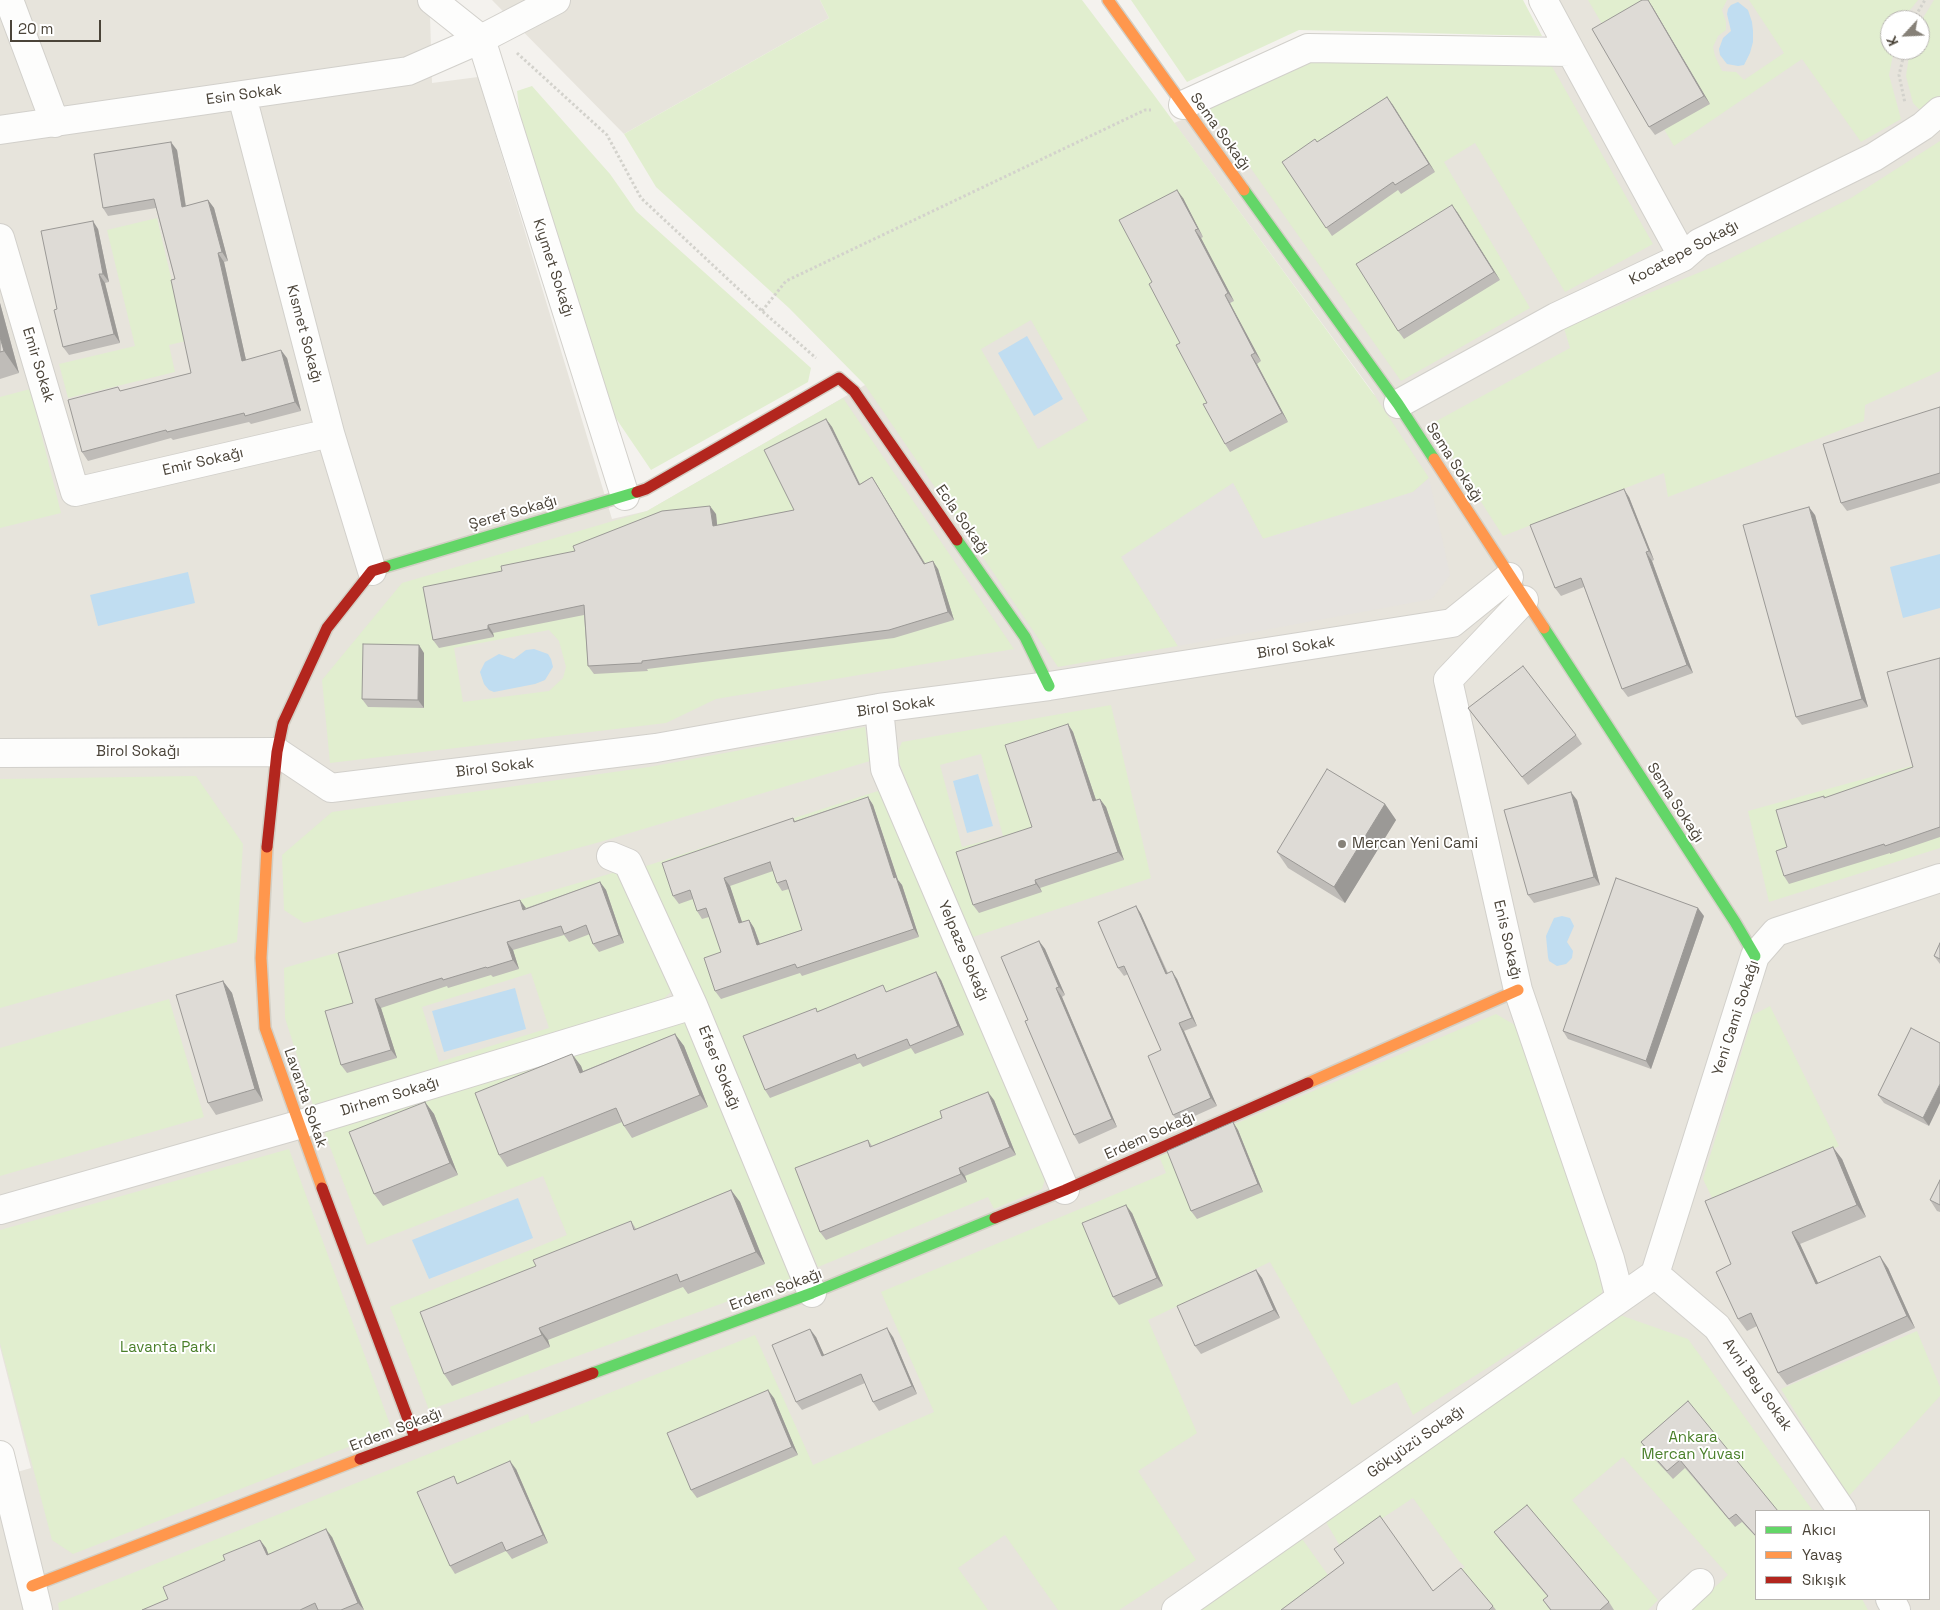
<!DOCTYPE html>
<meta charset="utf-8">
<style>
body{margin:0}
#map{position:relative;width:1940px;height:1610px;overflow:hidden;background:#f4f2ee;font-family:"Space Grotesk",sans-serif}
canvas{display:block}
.legend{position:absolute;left:1755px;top:1510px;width:175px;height:90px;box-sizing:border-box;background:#fff;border:1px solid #b7b4b0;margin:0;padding:6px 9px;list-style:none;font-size:15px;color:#4b4439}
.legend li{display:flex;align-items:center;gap:10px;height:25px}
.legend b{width:25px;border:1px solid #b7b4b0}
.north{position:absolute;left:1880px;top:10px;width:50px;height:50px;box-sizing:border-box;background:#fff;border:1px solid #b7b4b0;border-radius:50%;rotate:245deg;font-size:14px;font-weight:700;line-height:20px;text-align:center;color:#4b4439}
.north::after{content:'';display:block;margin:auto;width:18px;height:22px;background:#868178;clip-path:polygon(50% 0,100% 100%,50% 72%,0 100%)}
.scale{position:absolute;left:10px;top:20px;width:91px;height:22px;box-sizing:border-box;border:2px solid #4b4439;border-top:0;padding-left:6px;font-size:15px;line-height:18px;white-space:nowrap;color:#4b4439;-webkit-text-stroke:4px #fff;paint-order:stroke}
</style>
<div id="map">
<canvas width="1940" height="1610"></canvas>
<ul class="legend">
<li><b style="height:6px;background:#63d668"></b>Akıcı</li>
<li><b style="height:6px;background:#ff974d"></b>Yavaş</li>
<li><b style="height:6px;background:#b3261e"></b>Sıkışık</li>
</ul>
<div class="north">K</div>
<div class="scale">20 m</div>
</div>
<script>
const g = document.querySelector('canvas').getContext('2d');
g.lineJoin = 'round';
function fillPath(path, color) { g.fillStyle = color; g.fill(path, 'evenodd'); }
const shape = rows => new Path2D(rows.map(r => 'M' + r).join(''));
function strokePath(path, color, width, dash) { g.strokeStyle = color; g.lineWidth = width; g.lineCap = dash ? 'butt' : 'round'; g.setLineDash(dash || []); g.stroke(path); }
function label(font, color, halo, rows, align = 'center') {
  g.font = font + ' "Space Grotesk",sans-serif'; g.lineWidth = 4; g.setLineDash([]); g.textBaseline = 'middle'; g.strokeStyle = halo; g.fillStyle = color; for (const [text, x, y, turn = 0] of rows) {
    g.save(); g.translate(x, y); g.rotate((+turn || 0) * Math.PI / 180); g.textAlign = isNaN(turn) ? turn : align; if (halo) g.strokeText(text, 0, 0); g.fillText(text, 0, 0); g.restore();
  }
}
fillPath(shape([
 [0,0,442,0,430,15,432,83,478,77,612,519,647,511,865,385,1077,160,1375,395,1174,123,1209,109,1305,63,1550,63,1557,0,1940,0,1940,1610,0,1610,0,1477,31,1468,0,1347],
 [1890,20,1920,20,1920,50,1890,50],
 [1756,1511,1929,1511,1929,1599,1756,1599],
 [492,0,820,0,829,18,624,134]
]), '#e7e4dc');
fillPath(shape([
 [820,0,1082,0,1154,95,1375,396,1429,478,1413,492,1263,539,1233,483,1122,558,1178,646,1058,667,865,385,789,308,656,187,624,134,829,18],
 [1031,320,1088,420,1038,449,981,349],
 [1131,0,1523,0,1542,36,1299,30,1187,82],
 [1588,0,1727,0,1722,10,1726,22,1726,30,1718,36,1713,47,1715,56,1722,71,1736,72,1744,80,1784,53,1749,0,1918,0,1902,20,1890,20,1890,50,1894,50,1889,75,1901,119,1861,142,1802,59,1674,146],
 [1934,0,1940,0,1940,98,1922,112,1913,103,1906,76,1910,50,1920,50,1920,23],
 [1305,63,1550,63,1653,244,1565,292,1475,143,1444,162,1530,308,1401,381,1209,109],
 [532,86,610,174,636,211,811,368,808,382,651,470,611,411,522,133,517,91],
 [1940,141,1940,371,1865,405,1864,421,1668,497,1664,473,1503,536,1431,424,1570,348,1564,328,1715,266,1851,198],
 [157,218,186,341,169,345,175,372,68,398,59,364,135,346,107,230],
 [30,389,61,513,0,528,0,397],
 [843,398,1014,649,716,699,666,723,330,763,322,680,402,583,647,511],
 [549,630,559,641,566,667,563,678,549,691,463,702,454,648],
 [1111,705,1151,878,970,938,896,755,902,742],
 [981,754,1003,836,962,847,940,765],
 [865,727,870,761,600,842,304,923,284,910,282,855,332,812,649,767],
 [1940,758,1940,848,1769,902,1748,811],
 [196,776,243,844,237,942,0,1008,0,779],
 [884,789,1047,1173,1042,1189,994,1209,988,1197,818,1267,717,1028,643,867],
 [623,870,672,991,660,1002,313,1105,285,1018,284,968],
 [531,973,549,1028,439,1062,422,1007],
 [169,999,204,1117,0,1176,0,1048],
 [1770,1006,1839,1146,1713,1200,1703,1179,1753,1015],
 [1496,1014,1520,1028,1605,1279,1601,1296,1413,1415,1397,1382,1352,1405,1270,1262,1148,1320,1197,1433,1138,1471,1196,1560,1119,1610,1058,1610,1005,1535,958,1568,988,1610,59,1610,58,1603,528,1414,531,1424,755,1335,813,1465,934,1412,881,1292,1166,1173,1159,1156],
 [685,1019,792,1278,429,1410,390,1307,567,1235,543,1176,367,1245,324,1131],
 [289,1149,392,1430,73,1554,52,1540,0,1343,0,1230],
 [1617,1314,1688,1339,1813,1511,1756,1511,1756,1599,1862,1599,1868,1610,1690,1610,1728,1575,1623,1457,1572,1500,1658,1600,1648,1610,1407,1610,1465,1567,1458,1560,1413,1498,1340,1546,1323,1517],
 [1917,1331,1940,1387,1940,1396,1848,1497,1781,1389],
 [1300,1536,1353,1610,1197,1610]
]), '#e1eecf');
fillPath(shape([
 [1429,478,1450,575,1432,599,1178,646,1121,557,1233,483,1263,539,1413,492]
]), '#e6e3df');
fillPath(shape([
 [1738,2,1748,10,1752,22,1753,31,1753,42,1750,53,1744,65,1738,66,1727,64,1720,55,1719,49,1723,38,1731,31,1727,14,1728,9,1731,5],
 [1027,336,1063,399,1034,416,998,353],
 [1940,554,1940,608,1903,618,1890,567],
 [188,572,195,603,98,626,90,595],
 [534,649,548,654,551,659,553,667,545,680,535,684,494,692,489,690,484,684,480,672,485,662,499,654,514,659,526,650],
 [978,774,993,826,967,833,953,781],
 [1562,916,1570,918,1574,926,1567,942,1573,951,1572,958,1566,964,1557,966,1549,961,1548,957,1546,936,1554,918],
 [515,988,526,1029,444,1052,432,1011],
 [518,1198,533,1238,429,1279,412,1240]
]), '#c0ddf1');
const street = shape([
 [9,0,55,123],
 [432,0,481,39],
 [1543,0,1571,52],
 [481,39,625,496],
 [242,96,330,433,372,571],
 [1183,105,1308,48,1571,52,1683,257],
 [0,130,408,71,481,39,556,0],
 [0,238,75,492,330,433],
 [1398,404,1556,317,1683,257,1699,243,1874,157,1923,126,1940,111],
 [1524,600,1448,680,1518,990,1610,1259,1620,1298],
 [879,708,885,769,1065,1190],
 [0,753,277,752,331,788,656,748,879,708,1049,686,1452,623,1509,577],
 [611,856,628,863,693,1005,812,1293],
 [0,1210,298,1125,693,1005],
 [1655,1274,1755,956,1776,932,1940,878],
 [1655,1274,1717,1327,1842,1511],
 [0,1455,38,1610],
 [1890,1599,1896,1610],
 [1176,1610,1655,1274],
 [1671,1610,1700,1583]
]);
const fast = shape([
 [1244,190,1398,404,1434,459],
 [957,540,1025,637,1049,686],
 [385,567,637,492],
 [1544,628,1735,922,1755,956],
 [593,1373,812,1293,995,1218]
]);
const slow = shape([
 [1108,0,1244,190],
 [1434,459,1544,628],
 [267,847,261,958,265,1028,322,1188],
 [1308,1083,1518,990],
 [32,1586,360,1459]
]);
const jam = shape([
 [637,492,646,489,839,378,854,391,957,540],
 [267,847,277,752,283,723,327,628,372,571,385,567],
 [322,1188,415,1438],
 [995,1218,1065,1190,1308,1083],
 [360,1459,593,1373]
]);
strokePath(street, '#d2d0cb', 30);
strokePath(fast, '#d3cfc5', 14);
strokePath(slow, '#d3cfc5', 14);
strokePath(jam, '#d3cfc5', 14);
strokePath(shape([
 [1913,20,1925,0],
 [1905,50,1899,75,1905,103],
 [517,53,607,135,641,198,762,311,816,358],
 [762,311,786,281,1145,110,1151,110]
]), '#d3d2cc', 3, [2.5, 2.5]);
strokePath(street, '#fdfdfc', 28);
strokePath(fast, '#63d668', 11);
strokePath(slow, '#ff974d', 11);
strokePath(jam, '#b3261e', 11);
fillPath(shape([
 [1652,6,1710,104,1655,135,1649,127],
 [1387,97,1435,172,1401,194,1398,190,1332,236,1282,162,1317,142],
 [177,150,186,206,208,200,214,208,228,261,224,262,246,360,287,358,301,411,251,424,249,422,173,440,171,438,88,461,82,452,121,391,191,373,175,279,156,208,108,216,103,208],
 [1183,198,1203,237,1201,238,1234,301,1230,303,1261,361,1257,364,1288,422,1230,452,1225,444,1180,343,1152,282],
 [1452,205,1500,280,1404,339,1398,331],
 [98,229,109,282,105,283,120,343,69,355,63,347,57,309],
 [0,303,19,373,0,379],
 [1940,407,1940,483,1847,511,1841,503],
 [826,419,832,427,860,484,872,477,925,563,938,569,954,620,894,638,647,669,648,671,594,674,588,666,584,615,493,633,494,637,439,648,433,640,502,571,716,514,717,525,794,510],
 [1629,497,1654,560,1652,561,1693,673,1628,697,1622,689,1584,587,1561,596,1555,588],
 [1815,515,1868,707,1802,725,1796,717],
 [424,653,424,708,368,707,362,699],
 [1940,658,1940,837,1890,854,1890,853,1789,884,1784,876,1824,796,1825,798,1913,767],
 [1468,708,1576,735,1582,744,1528,785],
 [1068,724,1073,732,1096,800,1106,807,1124,860,1040,888,1042,892,979,913,973,905,1032,827],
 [868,797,873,805,898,880,902,885,919,937,802,976,800,973,721,999,715,991,721,952,709,917,702,919,697,911,693,899,679,904,673,896,793,818,795,821],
 [773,871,777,883,782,891,789,889,802,930,760,944,754,928,749,920,742,922,730,886],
 [1577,800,1600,885,1534,903,1528,895],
 [1385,804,1396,820,1345,903,1288,868,1277,852],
 [600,882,606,890,624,943,599,952,593,944,590,934,569,942,564,935,513,950,519,969,493,977,491,975,448,988,447,986,381,1008,397,1058,347,1073,341,1065,353,1003,526,908],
 [1136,906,1141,914,1168,973,1177,979,1197,1026,1184,1031,1217,1106,1179,1123,1173,1115,1161,1050,1128,974,1124,976,1118,968],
 [1704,916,1651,1069,1568,1039,1563,1031],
 [1039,941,1045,949,1065,995,1062,997,1117,1127,1079,1144,1074,1135,1028,1020],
 [1940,943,1940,964,1934,956],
 [941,980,964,1035,915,1054,911,1048,863,1067,860,1063,770,1098,765,1090,818,1011,888,991],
 [223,981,232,993,263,1101,216,1115,208,1103],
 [1911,1028,1929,1126,1884,1103,1878,1095],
 [675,1034,684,1046,708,1107,632,1138,624,1126,622,1122,507,1167,499,1155,572,1054,581,1066,583,1071],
 [994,1100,1016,1155,965,1176,967,1182,826,1240,820,1232,868,1140,872,1146,942,1118],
 [425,1102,434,1114,458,1175,383,1206,374,1194],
 [1233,1122,1238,1130,1263,1192,1197,1219,1191,1211],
 [1842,1159,1866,1217,1800,1244,1818,1283,1888,1268,1915,1328,1787,1385,1778,1373,1757,1326,1747,1331,1738,1319,1731,1264],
 [1940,1180,1940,1212,1937,1211,1930,1200],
 [731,1190,740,1202,765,1264,688,1294,683,1287,548,1340,550,1347,452,1386,444,1374,536,1266,631,1221,636,1229],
 [1132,1213,1163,1286,1119,1305,1113,1297],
 [1256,1270,1262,1278,1280,1318,1201,1354,1195,1346],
 [816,1337,824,1355,893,1337,917,1394,879,1411,873,1402,865,1383,802,1410,796,1402],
 [774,1398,798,1455,697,1498,691,1490],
 [1688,1401,1756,1511,1756,1537,1742,1522,1735,1527,1685,1468,1673,1479,1647,1451,1641,1442],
 [516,1469,548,1543,512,1559,506,1551,455,1574,450,1566,459,1483],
 [1494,1532,1609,1602,1614,1610,1550,1610,1543,1600,1548,1597,1500,1540],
 [332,1537,364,1610,142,1610,168,1599,225,1560,260,1540,266,1548,268,1554],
 [1433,1591,1493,1606,1496,1610,1281,1610]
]), '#bfbcb8');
fillPath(shape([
 [1648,0,1652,6,1710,104,1704,96],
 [1387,97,1393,105,1435,172,1429,164],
 [171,142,177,150,187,215,182,207],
 [1177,190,1183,198,1203,237,1198,229],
 [208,200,214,208,228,261,222,252],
 [1452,205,1458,213,1500,280,1494,272],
 [93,221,98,229,109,282,103,274],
 [1195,230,1201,238,1234,301,1228,293],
 [218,253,224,262,248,369,242,361],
 [99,274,105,283,120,343,114,334],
 [1225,295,1230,303,1261,361,1255,353],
 [0,303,19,373,4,351,0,337],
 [281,350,287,358,301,411,295,402],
 [1251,355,1257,364,1288,422,1282,413],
 [826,419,832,427,864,493,859,485],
 [872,477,877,485,930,572,924,564],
 [1624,489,1629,497,1654,560,1649,551],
 [710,506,716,514,718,534,713,526],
 [1809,507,1815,515,1868,707,1862,699],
 [1646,552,1652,561,1693,673,1687,665],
 [933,561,938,569,954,620,948,612],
 [488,625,493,633,494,637,488,629],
 [419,645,424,653,424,708,418,700],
 [1068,724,1073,732,1099,809,1093,801],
 [1571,792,1577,800,1600,885,1594,877],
 [868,797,873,805,898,880,902,885,919,937,914,929,894,878],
 [1100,799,1106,807,1124,860,1118,852],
 [1385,804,1396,820,1345,903,1334,887],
 [724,878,730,886,745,931,739,923],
 [1035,880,1040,888,1042,892,1036,884],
 [600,882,606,890,624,943,619,935],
 [520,900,526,908,523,910],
 [1136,906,1141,914,1171,982,1166,974],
 [1698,908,1704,916,1651,1069,1646,1061],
 [749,920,754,928,763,953,757,945],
 [1039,941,1045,949,1065,995,1059,987],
 [507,942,513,950,519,969,513,960],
 [1172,971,1177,979,1197,1026,1192,1018],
 [936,972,941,980,964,1035,958,1026],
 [223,981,232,993,263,1101,255,1089],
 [1056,988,1062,997,1117,1127,1112,1119],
 [375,999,381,1008,397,1058,391,1050],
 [1179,1023,1184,1031,1217,1106,1211,1098],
 [675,1034,684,1046,708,1107,700,1095],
 [572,1054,581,1066,588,1085,580,1073],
 [1940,1084,1940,1103,1929,1126,1923,1118],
 [988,1092,994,1100,1016,1155,1010,1147],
 [425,1102,434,1114,458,1175,450,1163],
 [1233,1122,1238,1130,1263,1192,1258,1184],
 [1833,1147,1842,1159,1866,1217,1857,1205],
 [959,1168,965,1176,967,1182,961,1174],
 [731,1190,740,1202,765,1264,756,1252],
 [1126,1205,1132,1213,1163,1286,1157,1278],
 [1792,1232,1800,1244,1824,1296,1816,1284],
 [1880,1256,1888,1268,1915,1328,1907,1316],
 [1256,1270,1262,1278,1280,1318,1274,1310],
 [539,1328,548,1340,550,1347,542,1335],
 [887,1328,893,1337,917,1394,912,1386],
 [810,1329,816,1337,828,1364,822,1356],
 [768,1390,774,1398,798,1455,792,1447],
 [510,1461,516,1469,548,1543,543,1535],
 [326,1529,332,1537,364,1610,358,1603],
 [260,1540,266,1548,272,1563,267,1555]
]), '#9b9996');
const building = shape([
 [1642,0,1648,0,1704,96,1649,127,1592,29,1642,0],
 [1387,97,1429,164,1395,185,1393,182,1326,228,1282,162,1315,139,1317,142,1387,97],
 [171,142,182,207,208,200,222,252,218,253,242,361,281,350,295,402,245,416,244,413,167,432,166,430,82,452,68,400,118,387,120,391,191,373,171,280,175,279,154,199,103,208,94,154,171,142],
 [1177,190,1198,229,1195,230,1228,293,1225,295,1255,353,1251,355,1282,413,1225,444,1203,404,1207,403,1176,345,1180,343,1149,284,1152,282,1119,220,1177,190],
 [1452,205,1494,272,1398,331,1356,264,1452,205],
 [93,221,103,274,99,274,114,334,63,347,54,310,57,309,41,231,93,221],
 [0,337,4,351,0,352,0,337],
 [1940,407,1940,473,1841,503,1823,444,1940,407],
 [826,419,859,485,872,477,924,564,933,561,948,612,889,630,642,661,642,663,588,666,584,605,488,625,488,629,433,640,423,587,502,571,501,566,575,551,573,546,662,511,710,506,713,526,794,510,764,450,826,419],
 [1624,489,1649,551,1646,552,1687,665,1622,689,1581,578,1555,588,1530,525,1624,489],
 [1809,507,1862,699,1796,717,1743,525,1809,507],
 [363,644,419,645,418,700,362,699,363,644],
 [1940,658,1940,827,1885,846,1884,844,1784,876,1776,851,1787,847,1776,810,1824,796,1824,798,1913,767,1887,672,1940,658],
 [1523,666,1576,735,1522,777,1468,708,1523,666],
 [1068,724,1093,801,1100,799,1118,852,1035,880,1036,884,973,905,956,852,1032,827,1005,745,1068,724],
 [1327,769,1385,804,1334,887,1277,852,1327,769],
 [1571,792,1594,877,1528,895,1504,810,1571,792],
 [868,797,894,878,896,877,914,929,797,968,795,964,715,991,704,958,721,952,706,908,697,911,690,890,673,896,662,863,793,818,794,822,868,797],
 [770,862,777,883,786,880,802,930,757,945,749,920,739,923,724,878,770,862],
 [1616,878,1698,908,1646,1061,1563,1031,1616,878],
 [600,882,619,935,593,944,586,925,564,934,561,926,507,942,513,960,487,968,486,967,443,980,442,978,375,999,391,1050,341,1065,325,1011,353,1003,338,953,520,900,523,910,600,882],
 [1136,906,1166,974,1172,971,1192,1018,1179,1023,1211,1098,1173,1115,1148,1056,1161,1050,1124,966,1118,968,1098,922,1136,906],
 [1039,941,1059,987,1056,988,1112,1119,1074,1135,1025,1021,1028,1020,1001,957,1039,941],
 [1940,943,1940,959,1934,956,1940,943],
 [936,972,958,1026,910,1046,907,1039,857,1059,855,1054,765,1090,743,1036,816,1008,817,1012,883,985,886,992,936,972],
 [223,981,255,1089,208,1103,176,995,223,981],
 [1911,1028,1940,1043,1940,1084,1923,1118,1878,1095,1911,1028],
 [675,1034,700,1095,624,1126,616,1108,499,1155,475,1093,572,1054,580,1073,675,1034],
 [988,1092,1010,1147,959,1168,961,1174,820,1232,795,1168,868,1140,870,1147,942,1118,940,1111,988,1092],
 [425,1102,450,1163,374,1194,349,1132,425,1102],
 [1233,1122,1258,1184,1191,1211,1167,1151,1233,1122],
 [1833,1147,1857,1205,1792,1232,1816,1284,1880,1256,1907,1316,1778,1373,1751,1313,1738,1319,1716,1272,1731,1264,1705,1201,1833,1147],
 [1940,1180,1940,1205,1930,1200,1940,1180],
 [731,1190,756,1252,680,1282,677,1274,539,1328,542,1335,444,1374,420,1312,536,1266,533,1260,631,1221,634,1230,731,1190],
 [1126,1205,1157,1278,1113,1297,1082,1223,1126,1205],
 [1256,1270,1274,1310,1195,1346,1177,1306,1256,1270],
 [887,1328,912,1386,873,1402,861,1374,796,1402,772,1345,810,1329,822,1356,887,1328],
 [768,1390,792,1447,691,1490,667,1433,768,1390],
 [1688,1401,1778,1511,1756,1511,1756,1536,1736,1514,1729,1519,1680,1460,1667,1471,1641,1442,1688,1401],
 [510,1461,543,1535,506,1551,502,1542,450,1566,417,1492,454,1476,457,1484,510,1461],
 [1527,1505,1609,1602,1600,1610,1551,1610,1543,1600,1548,1596,1494,1532,1527,1505],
 [1380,1516,1433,1591,1461,1568,1493,1606,1489,1610,1281,1610,1344,1563,1334,1549,1380,1516],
 [326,1529,358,1603,341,1610,318,1610,315,1603,300,1610,142,1610,168,1599,163,1587,225,1560,223,1555,260,1540,267,1555,326,1529]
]);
fillPath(building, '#dedbd6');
strokePath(building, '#9b9996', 1);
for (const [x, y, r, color] of [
 [1342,844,5,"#868178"]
]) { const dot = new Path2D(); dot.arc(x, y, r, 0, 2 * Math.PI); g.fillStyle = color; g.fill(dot); strokePath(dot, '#fff', 2); }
label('15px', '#4b4439', '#fff', [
 ["Esin Sokak",244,95,-8],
 ["Sema Sokağı",1220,132,54],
 ["Kocatepe Sokağı",1684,253,-28],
 ["Kıymet Sokağı",553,268,72],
 ["Kısmet Sokağı",304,334,75],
 ["Emir Sokak",38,365,73],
 ["Emir Sokağı",203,462,-13],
 ["Sema Sokağı",1454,463,57],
 ["Şeref Sokağı",513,513,-16],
 ["Ecla Sokağı",962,520,55],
 ["Birol Sokak",1296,648,-9],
 ["Birol Sokak",896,707,-8],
 ["Birol Sokağı",138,752],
 ["Birol Sokak",495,768,-7],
 ["Sema Sokağı",1675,803,57],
 ["Enis Sokağı",1507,940,77],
 ["Yelpaze Sokağı",963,951,67],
 ["Yeni Cami Sokağı",1736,1018,-72],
 ["Efser Sokağı",719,1068,68],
 ["Dirhem Sokağı",390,1097,-17],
 ["Lavanta Sokak",305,1098,71],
 ["Erdem Sokağı",1150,1136,-24],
 ["Erdem Sokağı",776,1290,-20],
 ["Avni Bey Sokak",1757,1385,55],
 ["Erdem Sokağı",396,1430,-21],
 ["Gökyüzü Sokağı",1416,1442,-35]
]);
label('15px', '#4b4439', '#fff', [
 ["Mercan Yeni Cami",1352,844]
], 'left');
label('15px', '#4a7f2a', '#fff', [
 ["Lavanta Parkı",168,1348],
 ["Ankara",1693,1438],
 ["Mercan Yuvası",1693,1455]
]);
</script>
